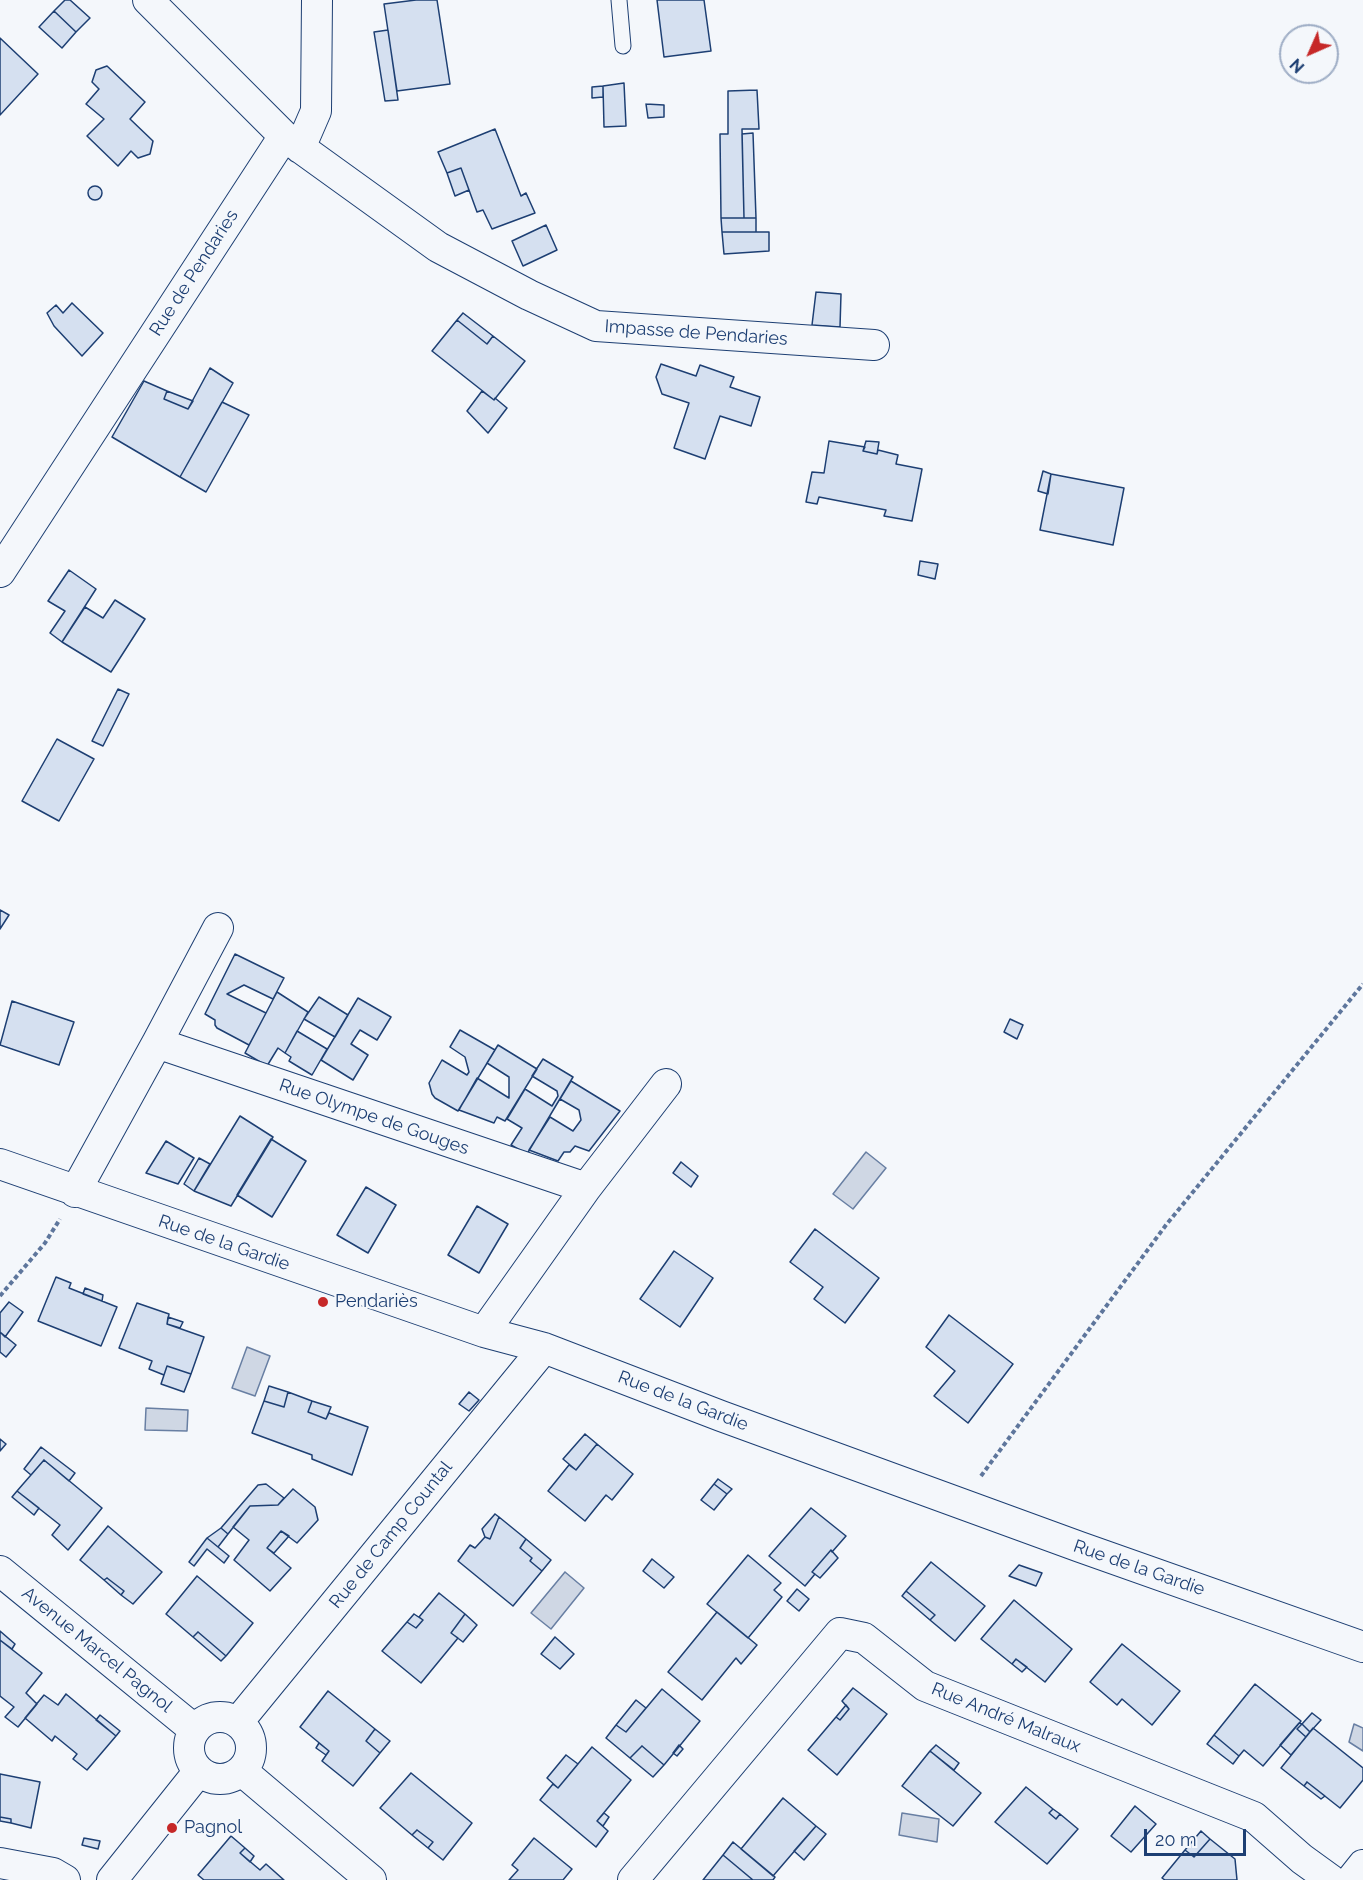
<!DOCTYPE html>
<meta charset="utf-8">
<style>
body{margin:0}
#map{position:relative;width:1363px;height:1880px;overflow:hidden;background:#f4f7fb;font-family:Raleway,sans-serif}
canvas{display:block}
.north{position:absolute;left:1279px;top:24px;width:60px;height:60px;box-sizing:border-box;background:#f4f7fb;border:2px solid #9eadc5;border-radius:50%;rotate:225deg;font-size:16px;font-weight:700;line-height:24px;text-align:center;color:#1d3f73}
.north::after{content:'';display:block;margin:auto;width:21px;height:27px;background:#c62828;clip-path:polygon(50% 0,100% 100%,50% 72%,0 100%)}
.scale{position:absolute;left:1144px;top:1829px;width:102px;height:27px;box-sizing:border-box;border:3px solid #1d3f73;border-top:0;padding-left:8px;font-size:18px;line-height:21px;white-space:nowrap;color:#1d3f73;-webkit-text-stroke:4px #f4f7fb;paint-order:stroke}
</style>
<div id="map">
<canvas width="1363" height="1880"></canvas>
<div class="north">N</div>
<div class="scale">20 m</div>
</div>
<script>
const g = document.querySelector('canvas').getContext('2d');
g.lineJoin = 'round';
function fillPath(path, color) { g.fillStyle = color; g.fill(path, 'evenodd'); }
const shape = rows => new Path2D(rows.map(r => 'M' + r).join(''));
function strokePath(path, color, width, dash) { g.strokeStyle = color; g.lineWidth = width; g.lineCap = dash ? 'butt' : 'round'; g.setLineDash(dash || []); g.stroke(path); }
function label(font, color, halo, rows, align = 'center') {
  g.font = font + ' Raleway,sans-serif'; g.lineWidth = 4.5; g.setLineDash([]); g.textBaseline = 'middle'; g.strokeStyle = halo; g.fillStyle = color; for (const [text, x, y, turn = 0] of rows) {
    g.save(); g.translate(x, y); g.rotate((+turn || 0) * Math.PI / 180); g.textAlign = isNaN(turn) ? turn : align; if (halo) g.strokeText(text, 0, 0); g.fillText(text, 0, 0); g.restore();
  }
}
const water = shape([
 [866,1152,886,1168,853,1209,833,1194,866,1152],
 [247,1347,270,1356,255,1396,232,1388,247,1347],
 [146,1408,188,1410,187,1431,145,1430,146,1408],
 [565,1572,584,1588,551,1629,531,1613,565,1572],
 [1354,1724,1363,1728,1363,1751,1349,1742,1354,1724],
 [902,1813,939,1819,937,1842,899,1835,902,1813]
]);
fillPath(water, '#cfd7e4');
strokePath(water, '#687fa3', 1.5);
const building = shape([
 [65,0,70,0,90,18,76,32,54,11,65,0],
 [416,0,437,0,450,84,397,91,384,4,416,0],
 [657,0,704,0,711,51,664,57,657,0],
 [54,11,76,32,62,48,39,27,54,11],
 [388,30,398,100,385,101,374,32,388,30],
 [0,38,38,74,0,115,0,38],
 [107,66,145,102,130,119,153,141,150,154,138,158,131,151,118,166,87,136,104,119,86,104,99,89,92,82,96,70,107,66],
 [624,83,626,126,604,127,603,86,624,83],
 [603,86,603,97,592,98,592,87,603,86],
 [757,90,759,129,742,129,744,218,721,218,720,134,728,134,728,91,757,90],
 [646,104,664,105,664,117,648,118,646,104],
 [495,129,521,196,526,193,535,213,492,229,483,210,477,212,461,168,447,173,438,152,495,129],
 [753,133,756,218,744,218,742,134,753,133],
 [461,168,469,190,455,196,447,173,461,168],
 '88 193a7 7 0 1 1 14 0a7 7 0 1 1-14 0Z',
 [721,218,756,218,756,232,722,232,721,218],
 [546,225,557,250,523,266,512,241,546,225],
 [722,232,769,232,769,251,724,254,722,232],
 [816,292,841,294,840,327,812,325,816,292],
 [72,303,103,333,82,356,54,326,47,313,56,305,63,313,72,303],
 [463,313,493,336,487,344,457,320,463,313],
 [457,320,487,344,493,336,525,361,494,400,432,351,457,320],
 [661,364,696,376,700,365,734,377,730,387,760,397,751,426,720,416,705,459,674,448,689,403,662,394,656,377,661,364],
 [210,368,233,383,180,477,112,437,144,381,167,391,164,399,188,409,210,368],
 [167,391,193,401,188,409,164,399,167,391],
 [482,391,494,400,495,398,507,408,488,433,467,411,482,391],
 [222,402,249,415,206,492,180,477,222,402],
 [829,441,865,447,863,451,877,454,878,450,898,455,896,464,922,469,912,521,884,516,886,510,819,497,817,504,806,502,812,472,824,473,829,441],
 [866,441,879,442,877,454,863,451,866,441],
 [1043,471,1051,474,1048,494,1038,491,1043,471],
 [1051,474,1124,488,1113,545,1040,530,1051,474],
 [920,561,938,564,935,579,918,575,920,561],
 [69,570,96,589,62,642,50,633,65,611,48,601,69,570],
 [115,600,145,619,111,672,62,642,85,607,103,618,115,600],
 [118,689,129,694,103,746,92,741,118,689],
 [57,739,94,759,59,821,22,801,57,739],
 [0,910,9,915,0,929,0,910],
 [235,954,284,978,273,999,244,985,227,994,266,1013,249,1045,217,1028,215,1025,215,1020,205,1014,235,954],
 [277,992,308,1012,285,1053,278,1048,267,1066,245,1053,277,992],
 [319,997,348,1015,335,1037,304,1019,319,997],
 [358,998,391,1017,377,1040,360,1030,351,1044,368,1055,353,1080,321,1060,358,998],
 [12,1001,74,1022,59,1065,0,1045,12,1001],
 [1010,1019,1023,1025,1017,1039,1004,1032,1010,1019],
 [460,1030,495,1050,458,1111,435,1098,432,1094,429,1083,442,1060,467,1075,469,1072,465,1057,450,1047,460,1030],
 [297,1031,327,1049,312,1075,289,1061,291,1057,285,1053,297,1031],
 [498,1045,537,1069,505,1121,497,1117,494,1123,459,1110,477,1078,509,1098,509,1077,487,1063,498,1045],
 [543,1059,573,1077,527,1154,511,1145,522,1128,507,1119,525,1089,552,1106,558,1096,557,1091,532,1076,543,1059],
 [571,1081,620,1111,589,1151,575,1146,570,1152,564,1152,558,1161,529,1150,550,1117,573,1131,581,1120,579,1110,560,1099,571,1081],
 [240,1116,273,1137,231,1206,194,1191,240,1116],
 [271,1139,306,1161,272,1217,237,1195,271,1139],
 [166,1141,194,1158,178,1184,146,1173,166,1141],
 [199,1158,210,1164,194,1191,184,1184,199,1158],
 [681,1162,698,1176,691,1187,673,1173,681,1162],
 [366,1187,396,1205,368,1253,337,1235,366,1187],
 [477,1206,508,1224,479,1273,448,1255,477,1206],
 [815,1229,879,1278,845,1323,814,1299,823,1287,790,1262,815,1229],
 [674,1251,713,1278,680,1327,640,1299,674,1251],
 [56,1277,71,1283,69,1288,117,1307,101,1346,38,1321,56,1277],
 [85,1288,103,1295,102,1301,83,1294,85,1288],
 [9,1302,23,1312,5,1337,0,1332,0,1313,9,1302],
 [137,1303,169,1314,167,1324,204,1337,191,1374,167,1366,164,1375,149,1369,152,1361,119,1348,137,1303],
 [949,1315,1013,1364,968,1423,934,1396,955,1371,926,1347,949,1315],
 [168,1317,183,1322,180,1328,167,1324,168,1317],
 [0,1332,16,1345,6,1357,0,1352,0,1332],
 [167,1366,191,1374,184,1392,161,1384,167,1366],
 [269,1386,288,1392,284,1407,264,1401,269,1386],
 [288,1392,312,1401,308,1412,326,1419,329,1413,368,1427,352,1475,312,1459,312,1455,252,1433,264,1401,284,1407,288,1392],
 [469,1392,479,1400,469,1411,459,1404,469,1392],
 [312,1401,331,1407,326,1419,308,1412,312,1401],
 [585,1434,597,1444,576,1470,563,1459,585,1434],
 [0,1439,6,1444,0,1451,0,1439],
 [597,1444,633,1474,612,1500,606,1495,585,1521,548,1491,569,1465,576,1470,597,1444],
 [41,1447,75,1473,69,1481,44,1460,31,1475,24,1469,41,1447],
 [44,1460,102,1508,68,1550,52,1535,60,1525,17,1491,44,1460],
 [718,1479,732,1489,727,1494,714,1484,718,1479],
 [266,1484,284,1498,278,1505,250,1506,228,1534,221,1528,258,1485,266,1484],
 [714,1484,727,1494,714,1510,701,1500,714,1484],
 [293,1489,315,1507,318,1520,297,1543,281,1531,267,1548,291,1568,270,1591,234,1560,249,1540,233,1527,250,1506,278,1505,293,1489],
 [17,1491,39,1508,34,1515,12,1497,17,1491],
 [811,1508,846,1536,832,1552,831,1550,812,1572,815,1574,805,1586,769,1556,811,1508],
 [495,1514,499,1517,490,1539,485,1537,482,1529,495,1514],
 [499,1517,526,1539,520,1548,532,1558,530,1561,542,1571,513,1606,458,1561,470,1545,475,1548,485,1537,490,1539,499,1517],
 [108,1526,162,1572,133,1604,121,1595,124,1591,107,1578,104,1580,80,1560,108,1526],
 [221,1528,228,1534,218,1547,207,1538,221,1528],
 [281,1531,289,1536,274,1553,267,1548,281,1531],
 [207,1538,229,1556,224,1563,207,1549,194,1566,189,1562,207,1538],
 [526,1539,551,1560,542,1571,530,1561,532,1558,520,1548,526,1539],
 [831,1550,838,1558,820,1578,812,1572,831,1550],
 [748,1555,781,1583,774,1590,782,1597,748,1638,707,1604,748,1555],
 [652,1559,674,1577,664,1588,643,1571,652,1559],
 [931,1562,985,1606,955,1641,930,1620,935,1615,906,1591,931,1562],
 [1019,1565,1042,1573,1036,1586,1009,1576,1019,1565],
 [197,1576,253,1623,226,1656,198,1632,193,1637,166,1614,197,1576],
 [107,1578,124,1591,121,1595,104,1580,107,1578],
 [797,1589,809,1599,799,1611,787,1601,797,1589],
 [906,1591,935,1615,930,1620,902,1596,906,1591],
 [439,1593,465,1614,451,1633,458,1638,421,1683,382,1651,407,1622,416,1628,423,1620,419,1617,439,1593],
 [1014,1600,1072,1649,1045,1682,1016,1659,1012,1664,981,1639,1014,1600],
 [717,1612,757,1645,741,1664,736,1658,702,1700,668,1672,717,1612],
 [414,1614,423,1620,416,1628,407,1622,414,1614],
 [465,1614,477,1625,463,1642,451,1633,465,1614],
 [0,1631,15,1644,12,1649,0,1640,0,1631],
 [198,1632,226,1656,221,1661,193,1637,198,1632],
 [555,1637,574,1654,560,1669,541,1654,555,1637],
 [0,1640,42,1673,26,1693,37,1704,18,1727,5,1717,14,1707,0,1696,0,1640],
 [1122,1644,1180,1691,1152,1725,1122,1699,1117,1705,1090,1682,1122,1644],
 [1016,1659,1027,1667,1022,1672,1012,1664,1016,1659],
 [1255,1684,1301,1721,1263,1766,1244,1750,1239,1756,1214,1735,1255,1684],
 [853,1688,887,1714,837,1775,808,1750,836,1717,840,1720,849,1709,842,1701,853,1688],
 [662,1689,700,1721,664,1765,642,1746,630,1758,606,1738,616,1725,626,1732,662,1689],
 [328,1691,375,1729,366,1741,380,1753,353,1786,322,1761,329,1751,300,1727,328,1691],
 [66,1694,116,1736,87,1770,73,1759,77,1754,55,1736,52,1741,25,1718,44,1695,58,1705,66,1694],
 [636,1700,646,1708,626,1732,616,1725,636,1700],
 [846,1705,849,1709,840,1720,836,1717,846,1705],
 [1312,1713,1321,1720,1310,1732,1302,1724,1312,1713],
 [100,1715,120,1731,116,1736,96,1720,100,1715],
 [1299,1723,1302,1724,1297,1729,1306,1737,1291,1755,1280,1745,1299,1723],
 [1302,1724,1310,1732,1306,1737,1297,1729,1302,1724],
 [1313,1728,1363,1768,1363,1780,1340,1808,1307,1782,1304,1786,1281,1768,1313,1728],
 [375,1729,390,1741,380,1753,366,1741,375,1729],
 [1214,1735,1239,1756,1233,1764,1207,1744,1214,1735],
 [319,1743,329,1751,326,1755,316,1748,319,1743],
 [679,1745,683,1749,677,1756,673,1753,679,1745],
 [936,1745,959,1763,954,1770,930,1751,936,1745],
 [642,1746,664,1765,653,1777,630,1758,642,1746],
 [592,1747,631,1780,597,1821,608,1831,596,1847,540,1800,553,1784,558,1788,592,1747],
 [930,1751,981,1793,953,1826,902,1786,930,1751],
 [566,1755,578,1764,558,1788,547,1778,566,1755],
 [411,1773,472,1823,443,1860,428,1848,433,1842,417,1830,412,1835,380,1808,411,1773],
 [0,1774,40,1782,31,1828,11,1823,11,1819,0,1817,0,1774],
 [1307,1782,1325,1796,1321,1799,1304,1786,1307,1782],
 [1026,1787,1053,1809,1049,1813,1056,1819,1060,1814,1078,1829,1047,1864,995,1822,1026,1787],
 [783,1798,816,1826,773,1876,741,1849,783,1798],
 [1135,1806,1156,1824,1131,1852,1111,1836,1135,1806],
 [1053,1809,1060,1814,1056,1819,1049,1813,1053,1809],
 [604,1813,609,1817,603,1826,597,1821,604,1813],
 [0,1817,11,1819,11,1823,0,1821,0,1817],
 [816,1826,826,1834,804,1860,794,1851,816,1826],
 [417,1830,433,1842,428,1848,412,1835,417,1830],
 [1201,1831,1210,1839,1194,1857,1185,1850,1201,1831],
 [231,1836,245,1848,240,1853,260,1870,266,1864,284,1880,204,1880,198,1875,231,1836],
 [84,1838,100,1841,98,1849,82,1845,84,1838],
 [534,1838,572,1869,563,1880,509,1880,518,1870,512,1865,534,1838],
 [1210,1839,1235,1859,1237,1880,1165,1880,1162,1878,1185,1850,1194,1857,1210,1839],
 [733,1842,775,1877,773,1880,753,1880,723,1855,733,1842],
 [245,1848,254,1856,250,1862,240,1853,245,1848],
 [723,1855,753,1880,703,1880,723,1855]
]);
fillPath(building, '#d5e0f0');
strokePath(building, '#1d3f73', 1.5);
const lane = shape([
 [619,0,623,46]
]);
const street = shape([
 [284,136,438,247,529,295,596,326,874,345],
 [300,148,316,111,317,0],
 [0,572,284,136,148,0],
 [157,1043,218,928],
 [0,1164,484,1332,544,1348,721,1416,1080,1547,1363,1647],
 [586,1188,666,1084],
 [75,1192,157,1043,586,1188,484,1332],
 [0,1571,195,1730],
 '189 1748a31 31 0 1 1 62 0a31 31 0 1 1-62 0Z',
 [238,1722,544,1348],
 [242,1771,371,1880],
 [0,1863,53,1873,65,1880],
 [112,1880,199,1771],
 [633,1880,840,1633,864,1638,925,1686,1254,1817,1302,1859,1331,1880],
 [1351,1880,1363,1865]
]);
strokePath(lane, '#1d3f73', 17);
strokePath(street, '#1d3f73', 32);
strokePath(shape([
 [0,1296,45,1243,60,1219],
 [981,1476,1166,1225,1363,984]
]), '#5e769c', 4, [4.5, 3]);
strokePath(lane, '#f4f7fb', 15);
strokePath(street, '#f4f7fb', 30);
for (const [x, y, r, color] of [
 [323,1302,6,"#c62828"],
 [172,1828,6,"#c62828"]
]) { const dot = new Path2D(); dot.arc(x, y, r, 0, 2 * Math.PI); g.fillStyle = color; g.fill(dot); strokePath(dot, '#f4f7fb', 2); }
label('18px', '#1d3f73', '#f4f7fb', [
 ["Rue de Pendaries",194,273,-57],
 ["Impasse de Pendaries",696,333,4],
 ["Rue Olympe de Gouges",374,1117,19],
 ["Rue de la Gardie",224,1243,19],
 ["Rue de la Gardie",683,1401,21],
 ["Rue de Camp Countal",391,1535,-51],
 ["Rue de la Gardie",1139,1568,19],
 ["Avenue Marcel Pagnol",97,1650,39],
 ["Rue André Malraux",1006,1718,22]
]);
label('18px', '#1d3f73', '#f4f7fb', [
 ["Pendariès",335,1302],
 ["Pagnol",184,1828]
], 'left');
</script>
